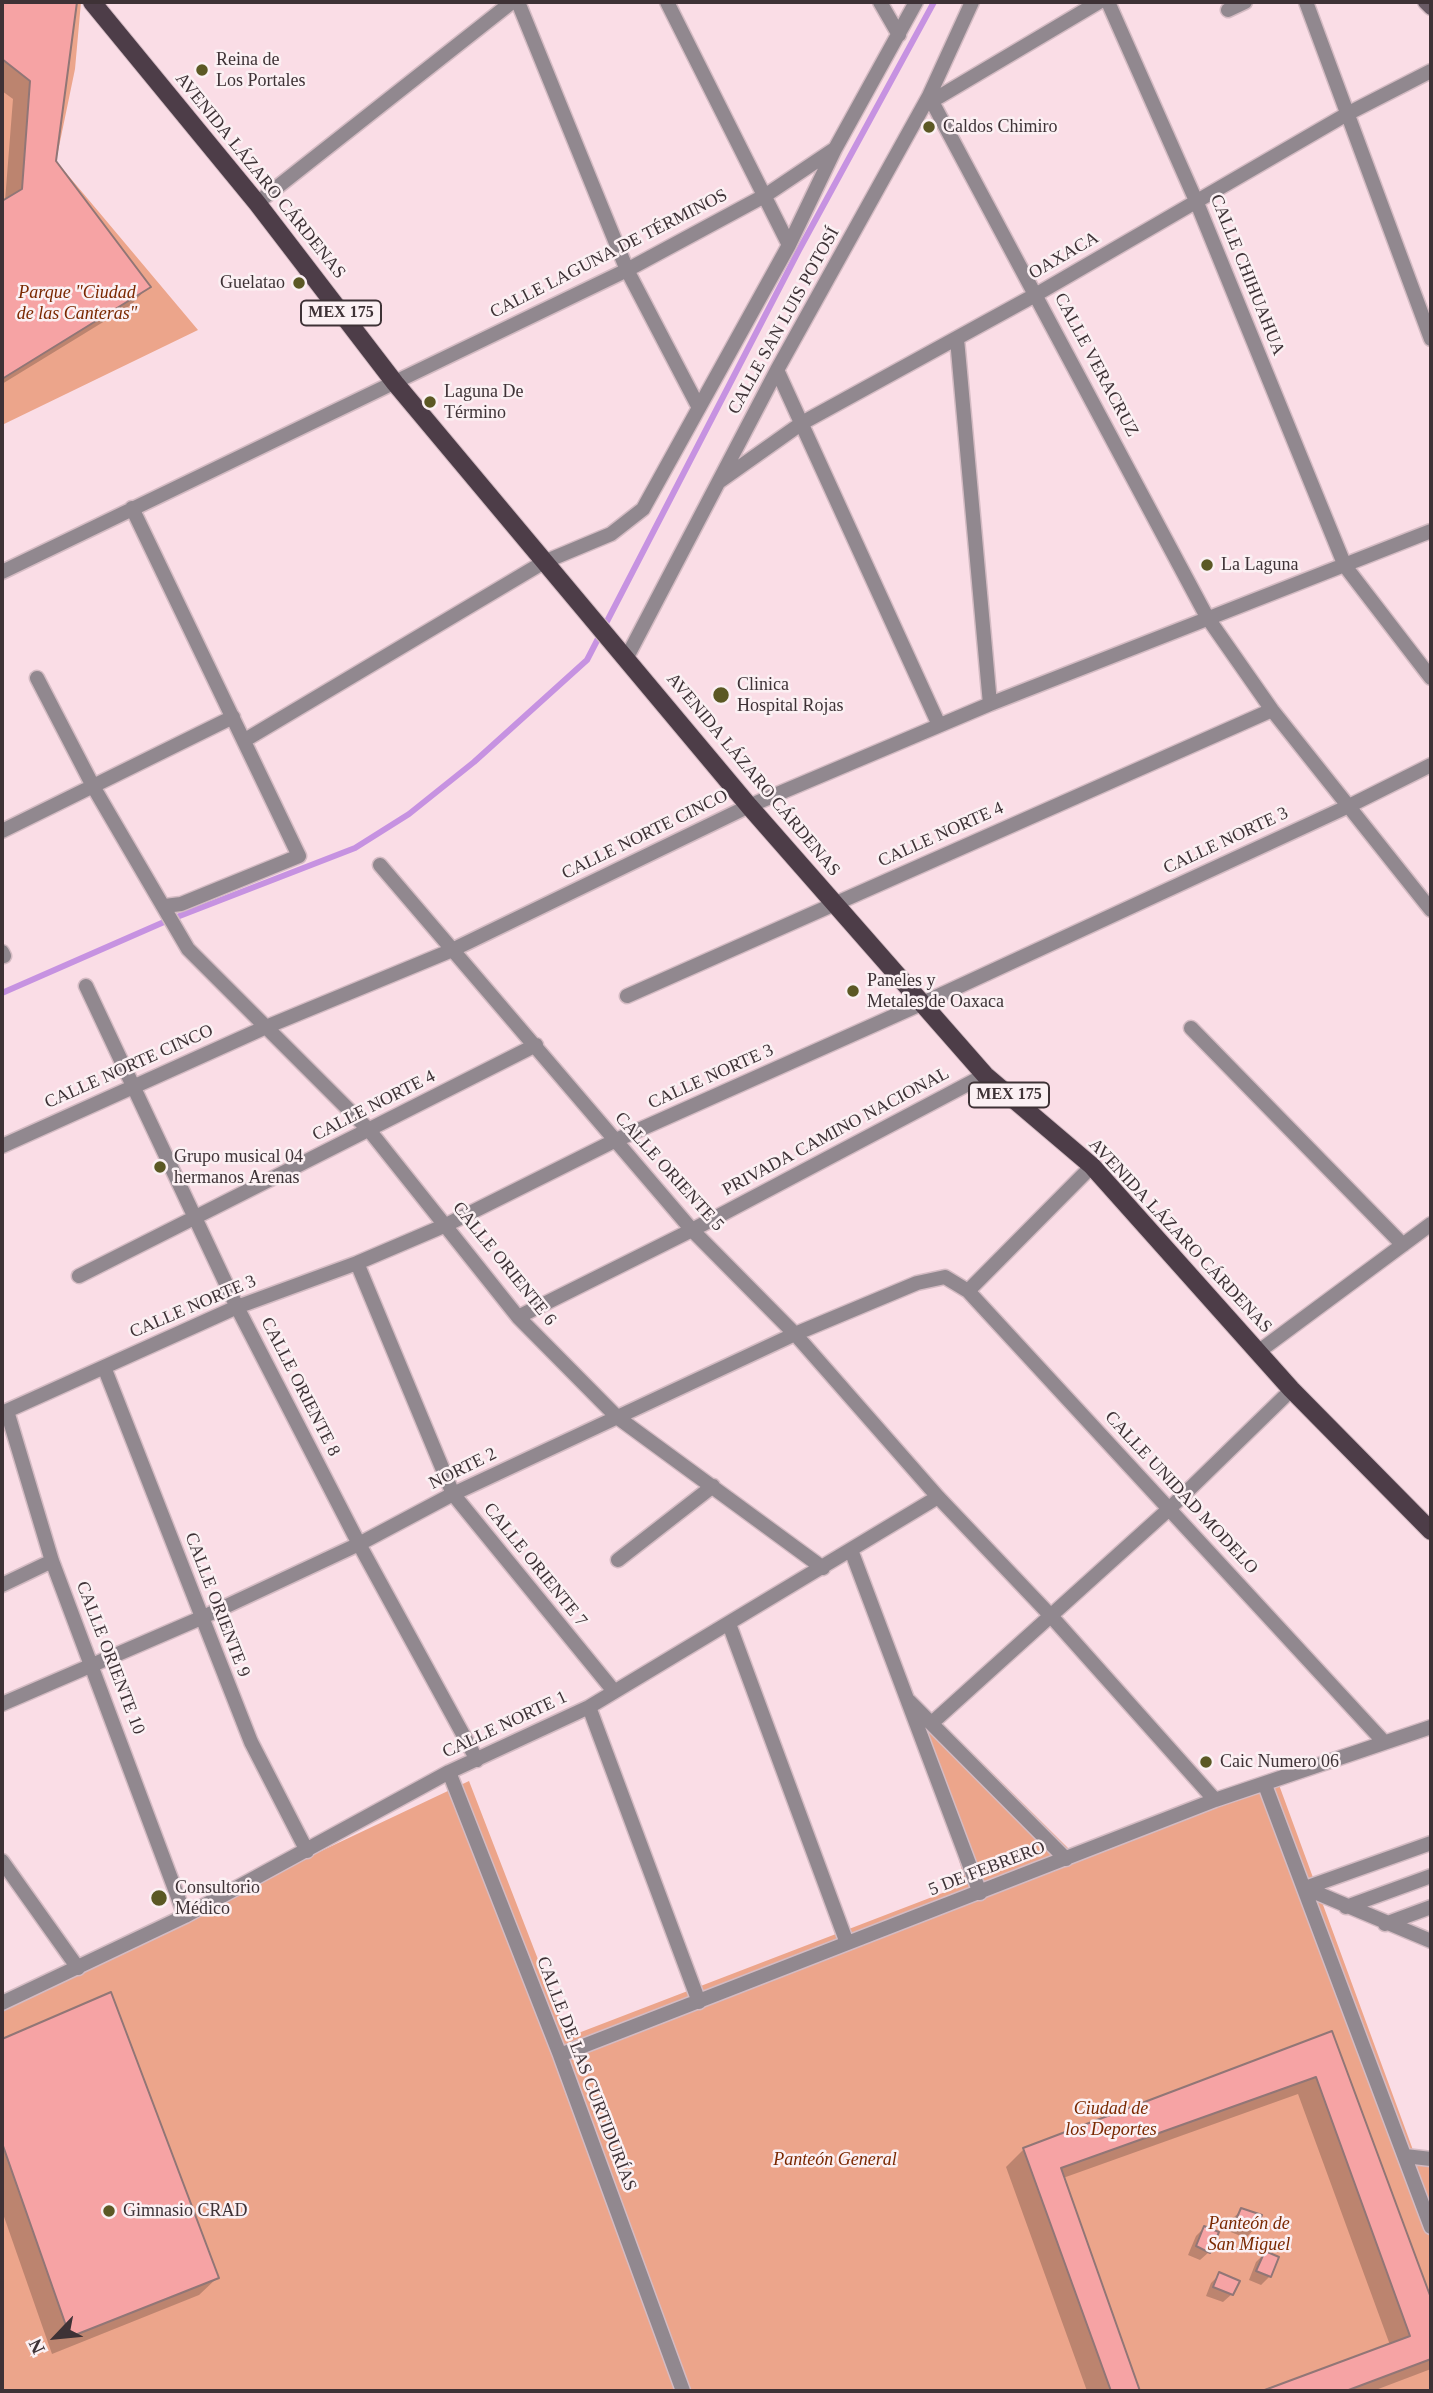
<!DOCTYPE html>
<meta charset="utf-8">
<style>
body{margin:0}
#map{position:relative;width:1433px;height:2393px;overflow:hidden;background:#fadde6;font-family:"Times New Roman",serif}
canvas{display:block}
.frame{position:absolute;inset:0;border:4px solid #3e3236;pointer-events:none}
.north{position:absolute;left:21px;top:2302px;width:70px;height:70px;-webkit-text-stroke:5px #fbf0f3;paint-order:stroke;rotate:244deg;font-size:19px;font-weight:700;line-height:28px;text-align:center;color:#3e3236}
.north::after{content:'';display:block;margin:auto;width:24px;height:32px;background:#3e3236;clip-path:polygon(50% 0,100% 100%,50% 72%,0 100%)}
</style>
<div id="map">
<canvas width="1433" height="2393"></canvas>
<div class="frame"></div>
<div class="north">N</div>
</div>
<script>
const g = document.querySelector('canvas').getContext('2d');
g.lineJoin = 'round';
function fillPath(path, color) { g.fillStyle = color; g.fill(path, 'evenodd'); }
const shape = rows => new Path2D(rows.map(r => 'M' + r).join(''));
function strokePath(path, color, width, dash) { g.strokeStyle = color; g.lineWidth = width; g.lineCap = dash ? 'butt' : 'round'; g.setLineDash(dash || []); g.stroke(path); }
function label(font, color, halo, rows, align = 'center') {
  g.font = font + ' "Times New Roman",serif'; g.lineWidth = 5; g.setLineDash([]); g.textBaseline = 'middle'; g.strokeStyle = halo; g.fillStyle = color; for (const [text, x, y, turn = 0] of rows) {
    g.save(); g.translate(x, y); g.rotate((+turn || 0) * Math.PI / 180); g.textAlign = isNaN(turn) ? turn : align; if (halo) g.strokeText(text, 0, 0); g.fillText(text, 0, 0); g.restore();
  }
}
fillPath(shape([
 [2,2,81,2,75,69,56,161,198,330,2,425],
 [909,1690,1071,1851,1275,1774,1413,2150,1431,2153,1431,2391,2,2391,2,2002,469,1781,568,2037,966,1884]
]), '#eca58b');
fillPath(shape([
 [2,2,75,3,54,161,148,287,131,305,2,384,2,203,5,201,13,99,2,91],
 [110,1994,217,2278,199,2295,52,2354,2,2211,2,2041],
 [1331,2034,1431,2305,1431,2369,1373,2391,1260,2391,1390,2345,1298,2094,1063,2178,1138,2391,1087,2391,1006,2167,1024,2149],
 [1242,2210,1259,2216,1254,2229,1246,2238,1228,2231,1233,2218],
 [1204,2228,1209,2252,1200,2260,1188,2255,1196,2236],
 [1265,2253,1270,2276,1261,2285,1249,2280,1256,2262],
 [1220,2274,1232,2294,1223,2302,1206,2296,1211,2283]
]), '#0003');
strokePath(shape([
 [2,993,164,922,355,848,409,814,474,762,587,660,799,250,934,2]
]), '#c692e1', 6);
const building = shape([
 [2,2,77,2,56,161,151,287,2,379,2,201,22,189,30,81,2,59,2,2],
 [111,1992,219,2278,70,2337,2,2143,2,2039,111,1992],
 [1332,2031,1431,2298,1431,2359,1346,2391,1262,2391,1410,2336,1316,2077,1061,2168,1140,2391,1111,2391,1023,2148,1332,2031],
 [1241,2208,1262,2215,1256,2230,1235,2222,1241,2208],
 [1204,2226,1219,2232,1210,2253,1196,2246,1204,2226],
 [1265,2251,1279,2257,1271,2277,1256,2271,1265,2251],
 [1219,2272,1240,2281,1233,2295,1213,2287,1219,2272]
]);
fillPath(building, '#f6a3a4');
strokePath(building, '#917676', 2);
const street = shape([
 [518,2,627,270,698,406],
 [667,2,789,245],
 [880,2,899,35],
 [1108,2,1197,203,1345,566,1431,678],
 [1306,2,1431,339],
 [1228,10,1245,2],
 [929,96,1207,617,1272,710,1431,910],
 [932,101,1099,2],
 [257,203,512,2],
 [957,339,990,704],
 [777,370,939,725],
 [720,481,802,423,1037,294,1347,114,1431,71],
 [132,508,299,856,181,904,165,906],
 [2,572,627,270,766,195,833,150],
 [627,657,777,370,929,96,972,2],
 [37,678,94,788,188,949,369,1130,518,1317,617,1417,823,1568],
 [245,740,544,562,611,534,643,509,789,245,835,149,916,2],
 [2,831,233,717],
 [380,865,692,1230,795,1334,938,1497,1051,1616,1215,1800],
 [2,952,4,956],
 [86,986,237,1307,359,1544,477,1760],
 [627,996,1272,710],
 [1191,1028,1403,1245],
 [2,1146,266,1027,450,951,749,806,990,704,1431,531],
 [357,1263,453,1494,613,1690],
 [79,1276,536,1045],
 [968,1291,1092,1166],
 [518,1317,692,1230,985,1075],
 [1258,1352,1431,1224],
 [104,1367,251,1742,307,1851],
 [7,1411,52,1561,185,1916],
 [2,1413,237,1307,357,1263,446,1225,614,1141,923,1003,1351,805,1431,765],
 [851,1550,980,1893],
 [618,1560,713,1486],
 [2,1585,52,1561],
 [729,1624,847,1943],
 [909,1701,1066,1859],
 [2,1704,201,1618,359,1544,453,1494,795,1334,917,1283,945,1277,968,1291,1384,1742],
 [589,1707,699,2002],
 [933,1722,1169,1509,1284,1397],
 [449,1772,560,2055,683,2391],
 [1265,1785,1431,2227],
 [2,1861,78,1968],
 [1305,1888,1431,1941],
 [1305,1888,1431,1843],
 [1346,1907,1431,1876],
 [1385,1924,1431,1907],
 [2,2003,185,1916,449,1772,589,1707,938,1497],
 [560,2055,1215,1800,1431,1727],
 [1405,2156,1431,2159]
]);
const secondary = shape([
 [1425,2,1431,8]
]);
const primary = shape([
 [92,2,257,203,395,383,749,806,985,1075,1092,1166,1291,1389,1431,1531]
]);
strokePath(street, '#d4bbc3', 17);
strokePath(secondary, '#d4bbc3', 17);
strokePath(primary, '#d4bbc3', 20);
strokePath(street, '#91888f', 14);
strokePath(secondary, '#695b65', 14);
strokePath(primary, '#4d3d48', 18);
for (const [x, y, r, color] of [
 [202,70,7,"#5b5824"],
 [929,127,7,"#5b5824"],
 [299,283,7,"#5b5824"],
 [430,402,7,"#5b5824"],
 [1207,565,7,"#5b5824"],
 [721,695,9,"#5b5824"],
 [853,991,7,"#5b5824"],
 [160,1167,7,"#5b5824"],
 [1206,1762,7,"#5b5824"],
 [159,1898,9,"#5b5824"],
 [109,2211,7,"#5b5824"]
]) { const dot = new Path2D(); dot.arc(x, y, r, 0, 2 * Math.PI); g.fillStyle = color; g.fill(dot); strokePath(dot, '#fbf0f3', 2.5); }
for (const [x, y, w] of [
 [341,313,80],
 [1009,1095,80]
]) { const box = new Path2D(); box.roundRect(x - w / 2, y - 12.5, w, 25, 5); g.fillStyle = '#fbf0f3'; g.fill(box); strokePath(box, '#3e3236', 2); }
label('bold 16px', '#3e3236', null, [
 ["MEX 175",341,313],
 ["MEX 175",1009,1095]
]);
label('18px', '#3e3236', '#fbf0f3', [
 ["Reina de",216,60],
 ["Los Portales",216,81],
 ["Caldos Chimiro",943,127],
 ["Guelatao",285,283,"right"],
 ["Laguna De",444,392],
 ["Término",444,413],
 ["La Laguna",1221,565],
 ["Clinica",737,685],
 ["Hospital Rojas",737,706],
 ["Paneles y",867,981],
 ["Metales de Oaxaca",867,1002],
 ["Grupo musical 04",174,1157],
 ["hermanos Arenas",174,1178],
 ["Caic Numero 06",1220,1762],
 ["Consultorio",175,1888],
 ["Médico",175,1909],
 ["Gimnasio CRAD",123,2211]
], 'left');
label('18px', '#3e3236', '#fbf0f3', [
 ["AVENIDA LÁZARO CÁRDENAS",260,176,51],
 ["CALLE LAGUNA DE TÉRMINOS",609,254,-27],
 ["OAXACA",1064,256,-30],
 ["CALLE CHIHUAHUA",1247,275,68],
 ["CALLE SAN LUIS POTOSÍ",784,321,-61],
 ["CALLE VERACRUZ",1096,365,62],
 ["AVENIDA LÁZARO CÁRDENAS",753,775,50],
 ["CALLE NORTE CINCO",645,835,-26],
 ["CALLE NORTE 4",941,835,-24],
 ["CALLE NORTE 3",1226,841,-25],
 ["CALLE NORTE CINCO",129,1067,-24],
 ["CALLE NORTE 3",711,1077,-24],
 ["CALLE NORTE 4",374,1106,-27],
 ["PRIVADA CAMINO NACIONAL",836,1132,-28],
 ["CALLE ORIENTE 5",669,1172,48],
 ["AVENIDA LÁZARO CÁRDENAS",1180,1236,47],
 ["CALLE ORIENTE 6",504,1264,51],
 ["CALLE NORTE 3",193,1307,-23],
 ["CALLE ORIENTE 8",300,1387,63],
 ["NORTE 2",463,1469,-26],
 ["CALLE UNIDAD MODELO",1181,1493,47],
 ["CALLE ORIENTE 7",535,1565,51],
 ["CALLE ORIENTE 9",217,1605,69],
 ["CALLE ORIENTE 10",110,1658,69],
 ["CALLE NORTE 1",505,1725,-25],
 ["5 DE FEBRERO",987,1869,-21],
 ["CALLE DE LAS CURTIDURÍAS",586,2074,69]
]);
label('italic 18px', '#7a2800', '#fbf0f3', [
 ["Parque \"Ciudad",77,293],
 ["de las Canteras\"",77,314],
 ["Ciudad de",1111,2109],
 ["los Deportes",1111,2130],
 ["Panteón General",835,2160],
 ["Panteón de",1249,2224],
 ["San Miguel",1249,2245]
]);
</script>
